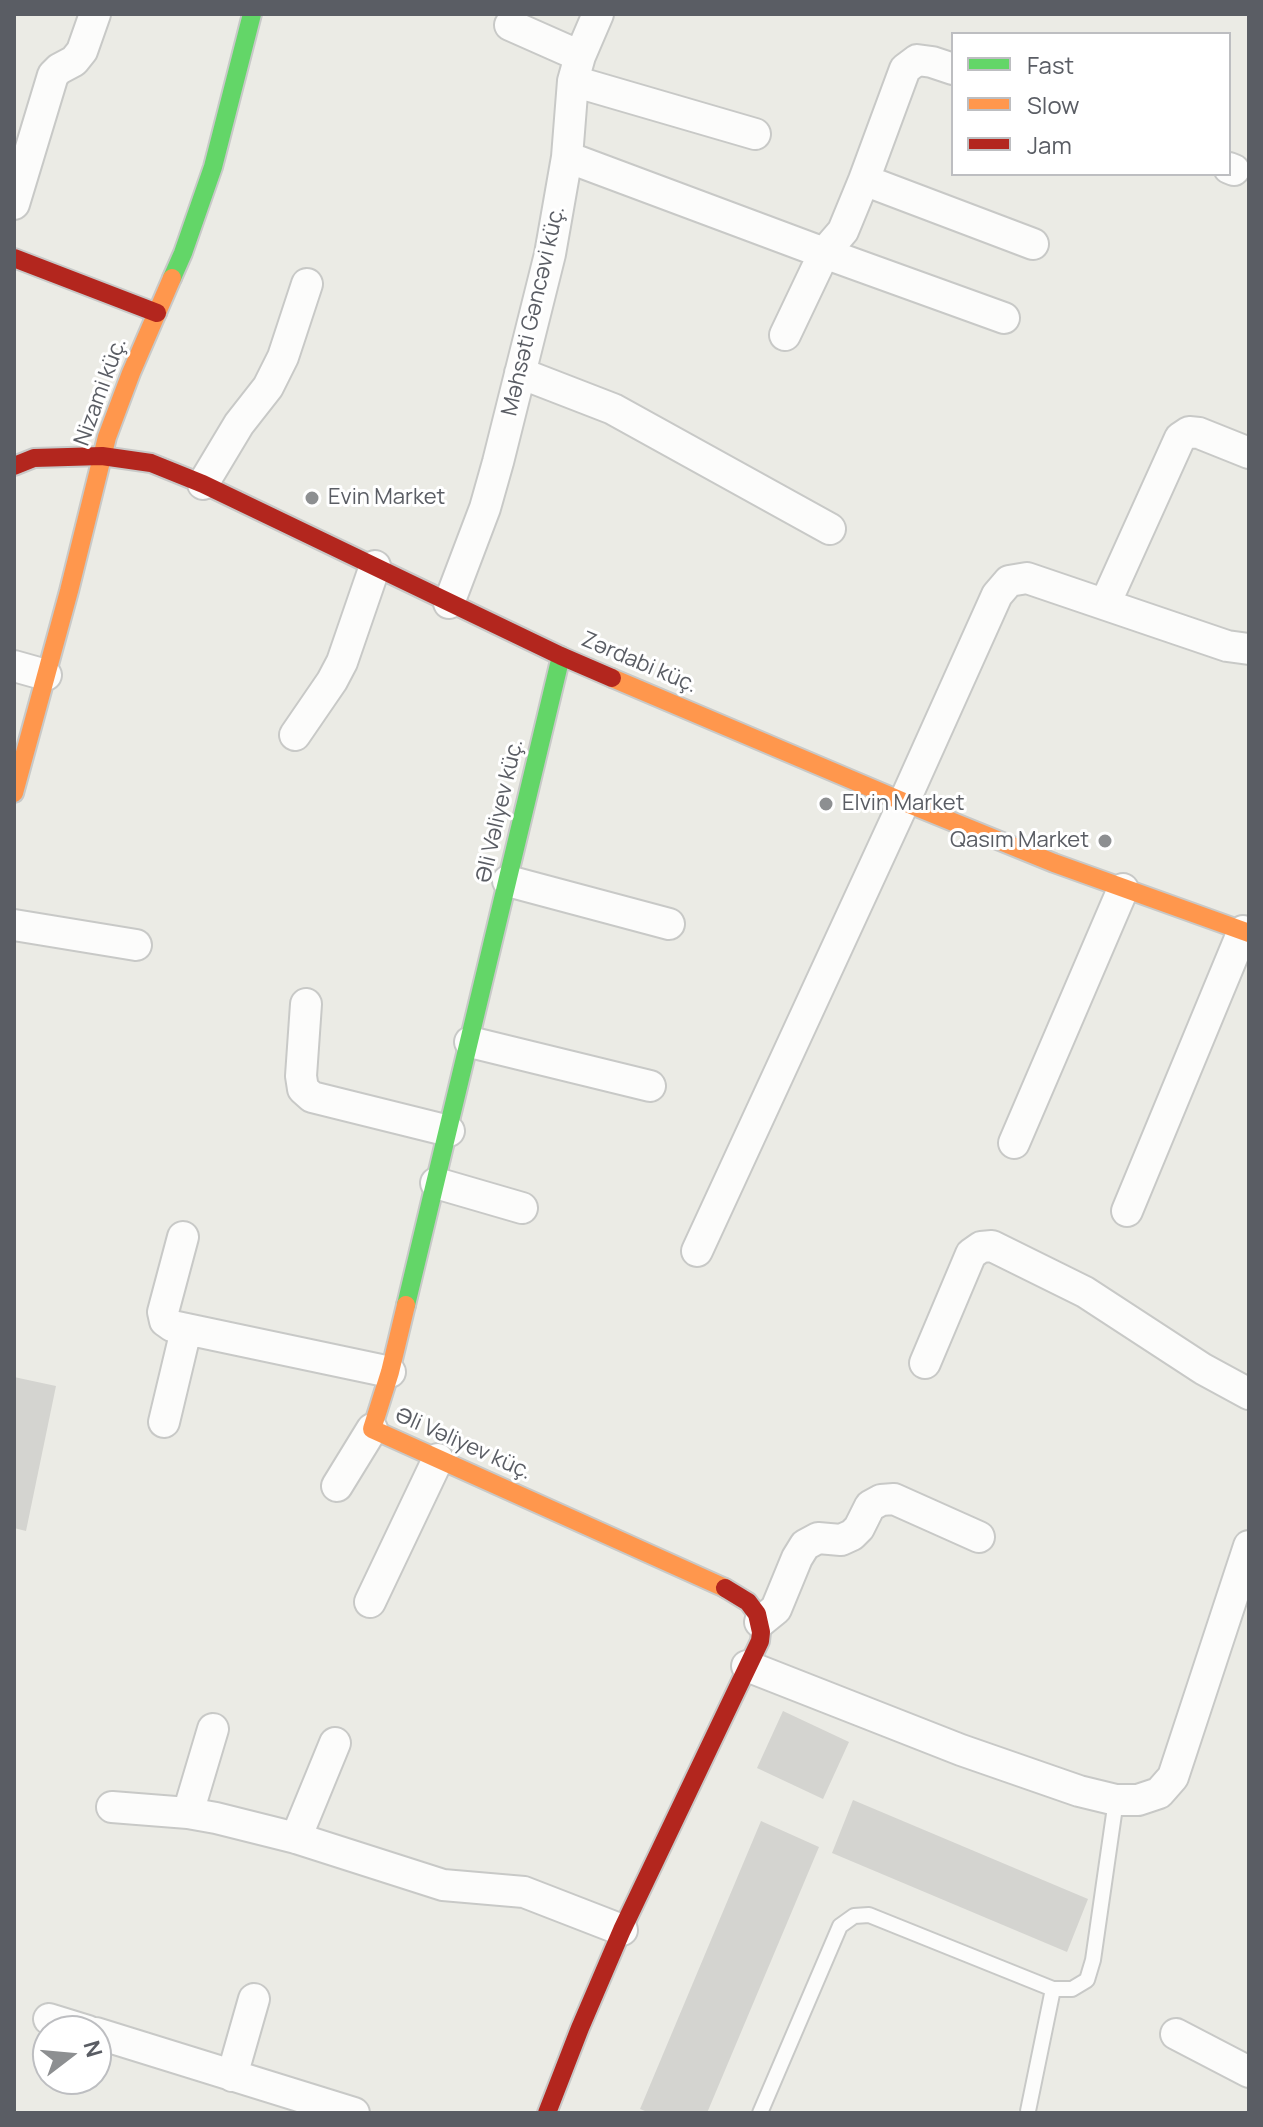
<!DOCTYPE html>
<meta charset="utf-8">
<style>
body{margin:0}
#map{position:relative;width:1263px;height:2127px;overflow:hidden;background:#ebebe5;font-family:Manrope,sans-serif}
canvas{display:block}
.frame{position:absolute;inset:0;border:16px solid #5a5d64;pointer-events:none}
.legend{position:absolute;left:951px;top:32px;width:280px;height:144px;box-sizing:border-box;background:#fff;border:2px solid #bdbec1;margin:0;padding:10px 14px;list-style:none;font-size:24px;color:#5a5d64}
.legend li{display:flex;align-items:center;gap:16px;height:40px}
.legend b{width:40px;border:2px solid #bdbec1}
.north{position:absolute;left:32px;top:2015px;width:80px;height:80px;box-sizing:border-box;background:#fff;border:2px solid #bdbec1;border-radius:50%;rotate:74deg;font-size:22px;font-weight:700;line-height:32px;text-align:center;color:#5a5d64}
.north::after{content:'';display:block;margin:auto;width:28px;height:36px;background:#8d8f91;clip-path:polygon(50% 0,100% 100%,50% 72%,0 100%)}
</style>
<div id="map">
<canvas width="1263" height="2127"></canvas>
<div class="frame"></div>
<ul class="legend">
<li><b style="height:10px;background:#63d668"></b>Fast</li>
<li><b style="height:10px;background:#ff974d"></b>Slow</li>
<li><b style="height:10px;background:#b3261e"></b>Jam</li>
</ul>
<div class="north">N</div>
</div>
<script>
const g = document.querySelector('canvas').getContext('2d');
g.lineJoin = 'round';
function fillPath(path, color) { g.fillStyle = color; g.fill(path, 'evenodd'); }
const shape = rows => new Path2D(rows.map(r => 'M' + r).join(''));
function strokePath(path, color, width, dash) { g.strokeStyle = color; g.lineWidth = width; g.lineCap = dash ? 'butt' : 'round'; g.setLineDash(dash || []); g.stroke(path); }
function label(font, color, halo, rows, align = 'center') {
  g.font = font + ' Manrope,sans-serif'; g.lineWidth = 6; g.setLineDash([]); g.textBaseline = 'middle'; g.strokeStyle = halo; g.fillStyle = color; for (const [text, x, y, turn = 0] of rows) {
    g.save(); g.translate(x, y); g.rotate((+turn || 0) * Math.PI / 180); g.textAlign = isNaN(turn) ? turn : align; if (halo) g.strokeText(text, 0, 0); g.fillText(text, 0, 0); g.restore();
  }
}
fillPath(shape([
 [14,1377,56,1386,26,1531,14,1528],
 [783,1711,849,1742,823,1799,757,1768],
 [853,1800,1088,1899,1067,1952,832,1853],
 [761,1821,819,1847,707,2113,650,2113,640,2109]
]), '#d4d4d0');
const lane = shape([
 [1028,2111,1053,1989],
 [760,2113,840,1926,854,1916,869,1915,1053,1989,1072,1989,1087,1980,1093,1960,1116,1800]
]);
const street = shape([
 [510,25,580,56],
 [573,81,755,134],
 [567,157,824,253,843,231,864,180,905,69,917,60,932,62,953,69],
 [1229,168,1234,170],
 [864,180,1033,244],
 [14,204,53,75,59,69,74,61,82,51,95,14],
 [785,335,824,253,1004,318],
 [520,373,613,409,830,529],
 [203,484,239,424,268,387,283,357,307,284],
 [449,603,485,508,498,462,550,254,567,157,573,81,580,56,598,14],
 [1105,604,1180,438,1189,432,1199,433,1249,453],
 [14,666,46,675],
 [295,735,332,681,342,662,375,566],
 [508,881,669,924],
 [14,925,136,945],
 [306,1004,301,1076,303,1089,312,1097,449,1131],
 [470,1042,650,1086],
 [1014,1143,1123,889],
 [436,1183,522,1208],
 [1127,1211,1243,931],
 [183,1237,163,1312,165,1321,172,1326,390,1372],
 [697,1251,904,802,997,595,1009,581,1027,578,1227,646,1249,649],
 [925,1363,971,1254,981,1247,992,1246,1085,1292,1203,1369,1249,1394],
 [164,1422,186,1330],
 [337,1486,372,1429],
 [370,1602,438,1459],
 [760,1622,776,1609,797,1558,805,1545,818,1538,841,1540,852,1535,859,1528,870,1506,881,1500,894,1499,979,1537],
 [747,1666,961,1750,1079,1791,1116,1800,1138,1800,1159,1793,1173,1777,1249,1546],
 [112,1807,188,1813,216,1818,296,1838,443,1885,524,1892,622,1930],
 [188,1813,213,1729],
 [296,1838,335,1743],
 [49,2019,88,2031],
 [96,2033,354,2113],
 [1176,2034,1249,2072],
 [232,2076,254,1999]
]);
const fast = shape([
 [172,278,183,253,213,167,252,14],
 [406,1305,561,656]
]);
const slow = shape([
 [612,678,904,802,1054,863,1249,933],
 [14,793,69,591,107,437,131,373,172,278],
 [406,1305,390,1372,372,1429,725,1588]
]);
const jam = shape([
 [14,258,157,313],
 [14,466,34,458,102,456,151,463,203,484,561,656,612,678],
 [547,2113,580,2028,622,1930,760,1641,761,1632,757,1614,748,1602,725,1588]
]);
strokePath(lane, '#c8c9c7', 18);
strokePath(street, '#c8c9c7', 34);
strokePath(fast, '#c8c9c8', 22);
strokePath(slow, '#c8c9c8', 22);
strokePath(jam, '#c8c9c8', 22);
strokePath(lane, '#fcfcfb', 14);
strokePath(street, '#fcfcfb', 30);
strokePath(fast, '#63d668', 18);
strokePath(slow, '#ff974d', 18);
strokePath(jam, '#b3261e', 18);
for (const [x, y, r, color] of [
 [312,498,8,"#8d8f91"],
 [826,804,8,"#8d8f91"],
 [1105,841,8,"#8d8f91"]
]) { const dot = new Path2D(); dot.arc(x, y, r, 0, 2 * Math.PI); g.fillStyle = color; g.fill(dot); strokePath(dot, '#fff', 3); }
label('22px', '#5a5d64', '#fff', [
 ["Məhsəti Gəncəvi küç.",534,311,-77],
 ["Nizami küç.",101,392,-70],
 ["Zərdabi küç.",639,663,23],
 ["Əli Vəliyev küç.",500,811,-77],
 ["Əli Vəliyev küç.",463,1444,24]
]);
label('22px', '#5a5d64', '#fff', [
 ["Evin Market",328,498],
 ["Elvin Market",842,804],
 ["Qasım Market",1089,841,"right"]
], 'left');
</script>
